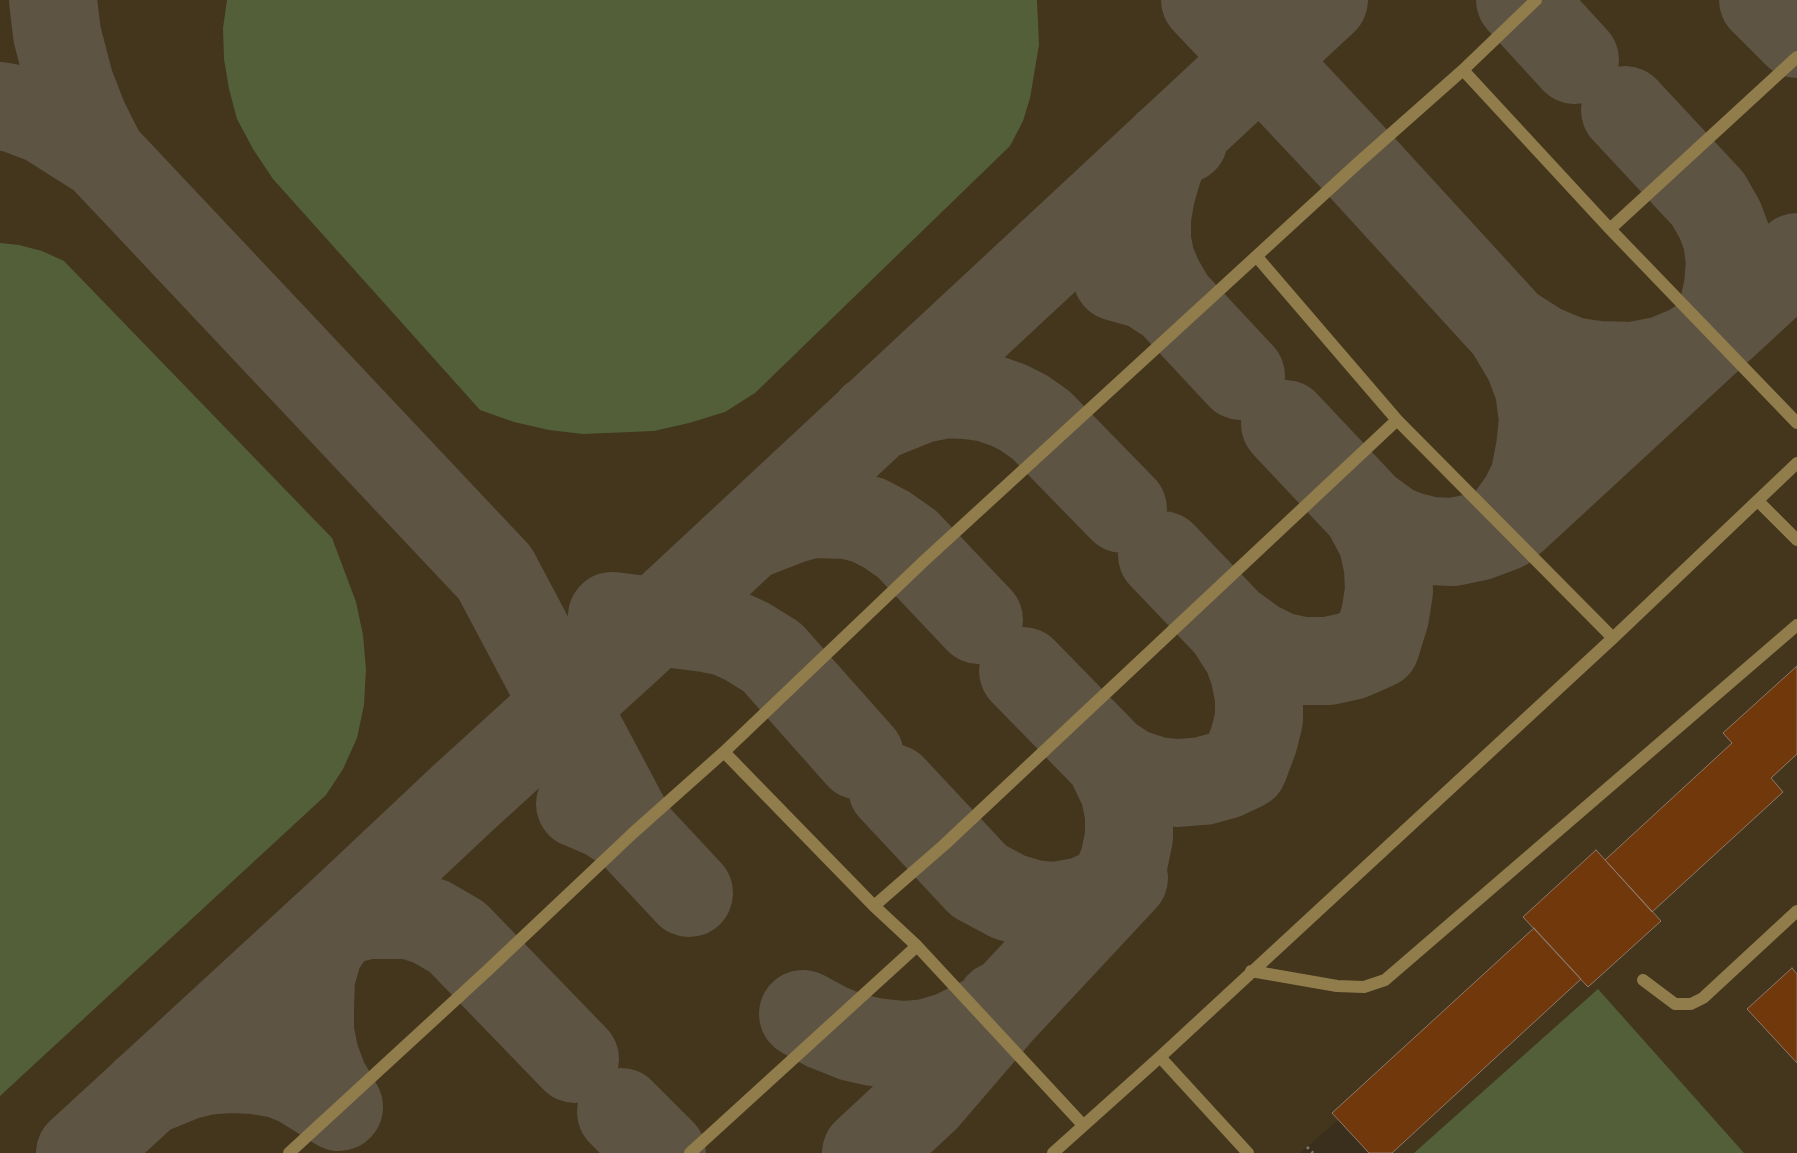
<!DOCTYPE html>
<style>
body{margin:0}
canvas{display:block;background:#392f1c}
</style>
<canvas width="1797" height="1153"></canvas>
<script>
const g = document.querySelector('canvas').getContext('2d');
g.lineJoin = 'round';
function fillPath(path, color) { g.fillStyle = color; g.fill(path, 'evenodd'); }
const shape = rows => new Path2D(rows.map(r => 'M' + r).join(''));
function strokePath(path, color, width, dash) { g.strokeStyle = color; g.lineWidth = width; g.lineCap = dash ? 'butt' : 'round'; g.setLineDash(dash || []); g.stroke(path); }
fillPath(shape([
 [0,0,1797,0,1797,1153,1369,1153,1338,1120,1300,1153,0,1153]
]), '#43361c');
fillPath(shape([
 [227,0,1037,0,1039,45,1030,98,1023,121,1010,146,755,393,725,412,689,423,654,431,583,434,549,430,514,422,480,410,273,179,253,149,237,119,229,89,224,59,223,28],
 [0,243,19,245,42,251,64,261,332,538,356,602,363,635,366,669,364,705,357,738,343,769,326,795,0,1096],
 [1598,989,1744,1153,1414,1153]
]), '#525f39');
strokePath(shape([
 [53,0,57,34,70,84,84,120,102,156],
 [1205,0,1358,163,1509,328],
 [1520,0,1575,60],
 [1763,0,1797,34],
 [0,106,16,109,45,120,102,156,495,573,633,833],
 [1117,277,1146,285,1172,302,1241,376],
 [1172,302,1159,280,1151,261,1147,241,1147,218,1151,194,1158,170,1168,145,1184,139],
 [874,418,921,399,947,394,966,395,988,398,1008,405,1024,413,1041,425,1123,509],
 [1285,424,1366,510],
 [1513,519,1797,257],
 [749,536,793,519,811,514,847,515,868,520,887,530,907,544,979,620],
 [1162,555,1229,625],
 [612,616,706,628,726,632,746,641,772,657,860,756],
 [1023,671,1109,759],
 [892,788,979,881,1009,897,1033,904,1056,906,1083,901,1113,888,1124,861,1129,837,1129,814,1124,790,1109,759,1129,772,1156,781,1178,783,1203,781,1225,775,1244,766,1254,739,1259,719,1259,697,1254,672,1247,653,1229,625,1255,644,1279,656,1301,661,1328,661,1351,656,1376,645,1385,616,1389,591,1388,567,1382,540,1366,510,1392,529,1410,536,1430,541,1453,542,1477,537,1504,527,1524,499,1534,479,1540,448,1543,420,1539,389,1529,362,1509,328,1542,349,1571,361,1598,365,1634,366,1664,360,1690,349,1713,334,1723,309,1728,287,1730,262,1727,239,1720,220,1708,199,1625,110],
 [580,804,606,815,633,833,689,893],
 [313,939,350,919,368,915,410,915,431,922,457,937,575,1059],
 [803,1014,827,1027,852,1037,874,1042,903,1045,927,1043,951,1036,999,1012,1000,1005],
 [146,1092,185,1076,206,1071,231,1069,255,1070,279,1074,299,1082,339,1107,324,1081,315,1057,310,1032,310,1009,311,977,319,950,343,912],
 [621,1112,662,1153],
 [80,1153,345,909,463,798,631,645,1324,0],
 [866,1153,925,1098,999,1012,1124,878]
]), '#5e5443', 88);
const building = shape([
 [1797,666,1797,754,1771,778,1783,792,1652,912,1605,860,1732,743,1723,733,1797,666],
 [1596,850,1661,921,1588,987,1523,917,1596,850],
 [1534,928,1581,979,1392,1153,1369,1153,1332,1113,1534,928],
 [1792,968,1797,974,1797,1063,1747,1009,1792,968]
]);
fillPath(building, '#71390b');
strokePath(building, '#8e786b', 1);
strokePath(shape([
 [1307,1147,1313,1153]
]), '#817969', 3, [2.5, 4]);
strokePath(shape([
 [1463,70,1610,229,1797,423],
 [1610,229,1797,57],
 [1257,257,1397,420],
 [1758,501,1797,540],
 [874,906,944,845,1397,420,1613,638],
 [1251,971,1337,986,1364,987,1385,980,1797,625],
 [1643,980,1675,1004,1691,1004,1703,998,1797,911],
 [1160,1057,1248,1153],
 [1083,1125,917,946,874,906,724,752,924,561,1358,163,1463,70,1536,0],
 [289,1153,488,970,633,833,724,752],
 [690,1153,917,946],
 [1053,1153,1160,1057,1613,638,1797,463]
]), '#917c4c', 12);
</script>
